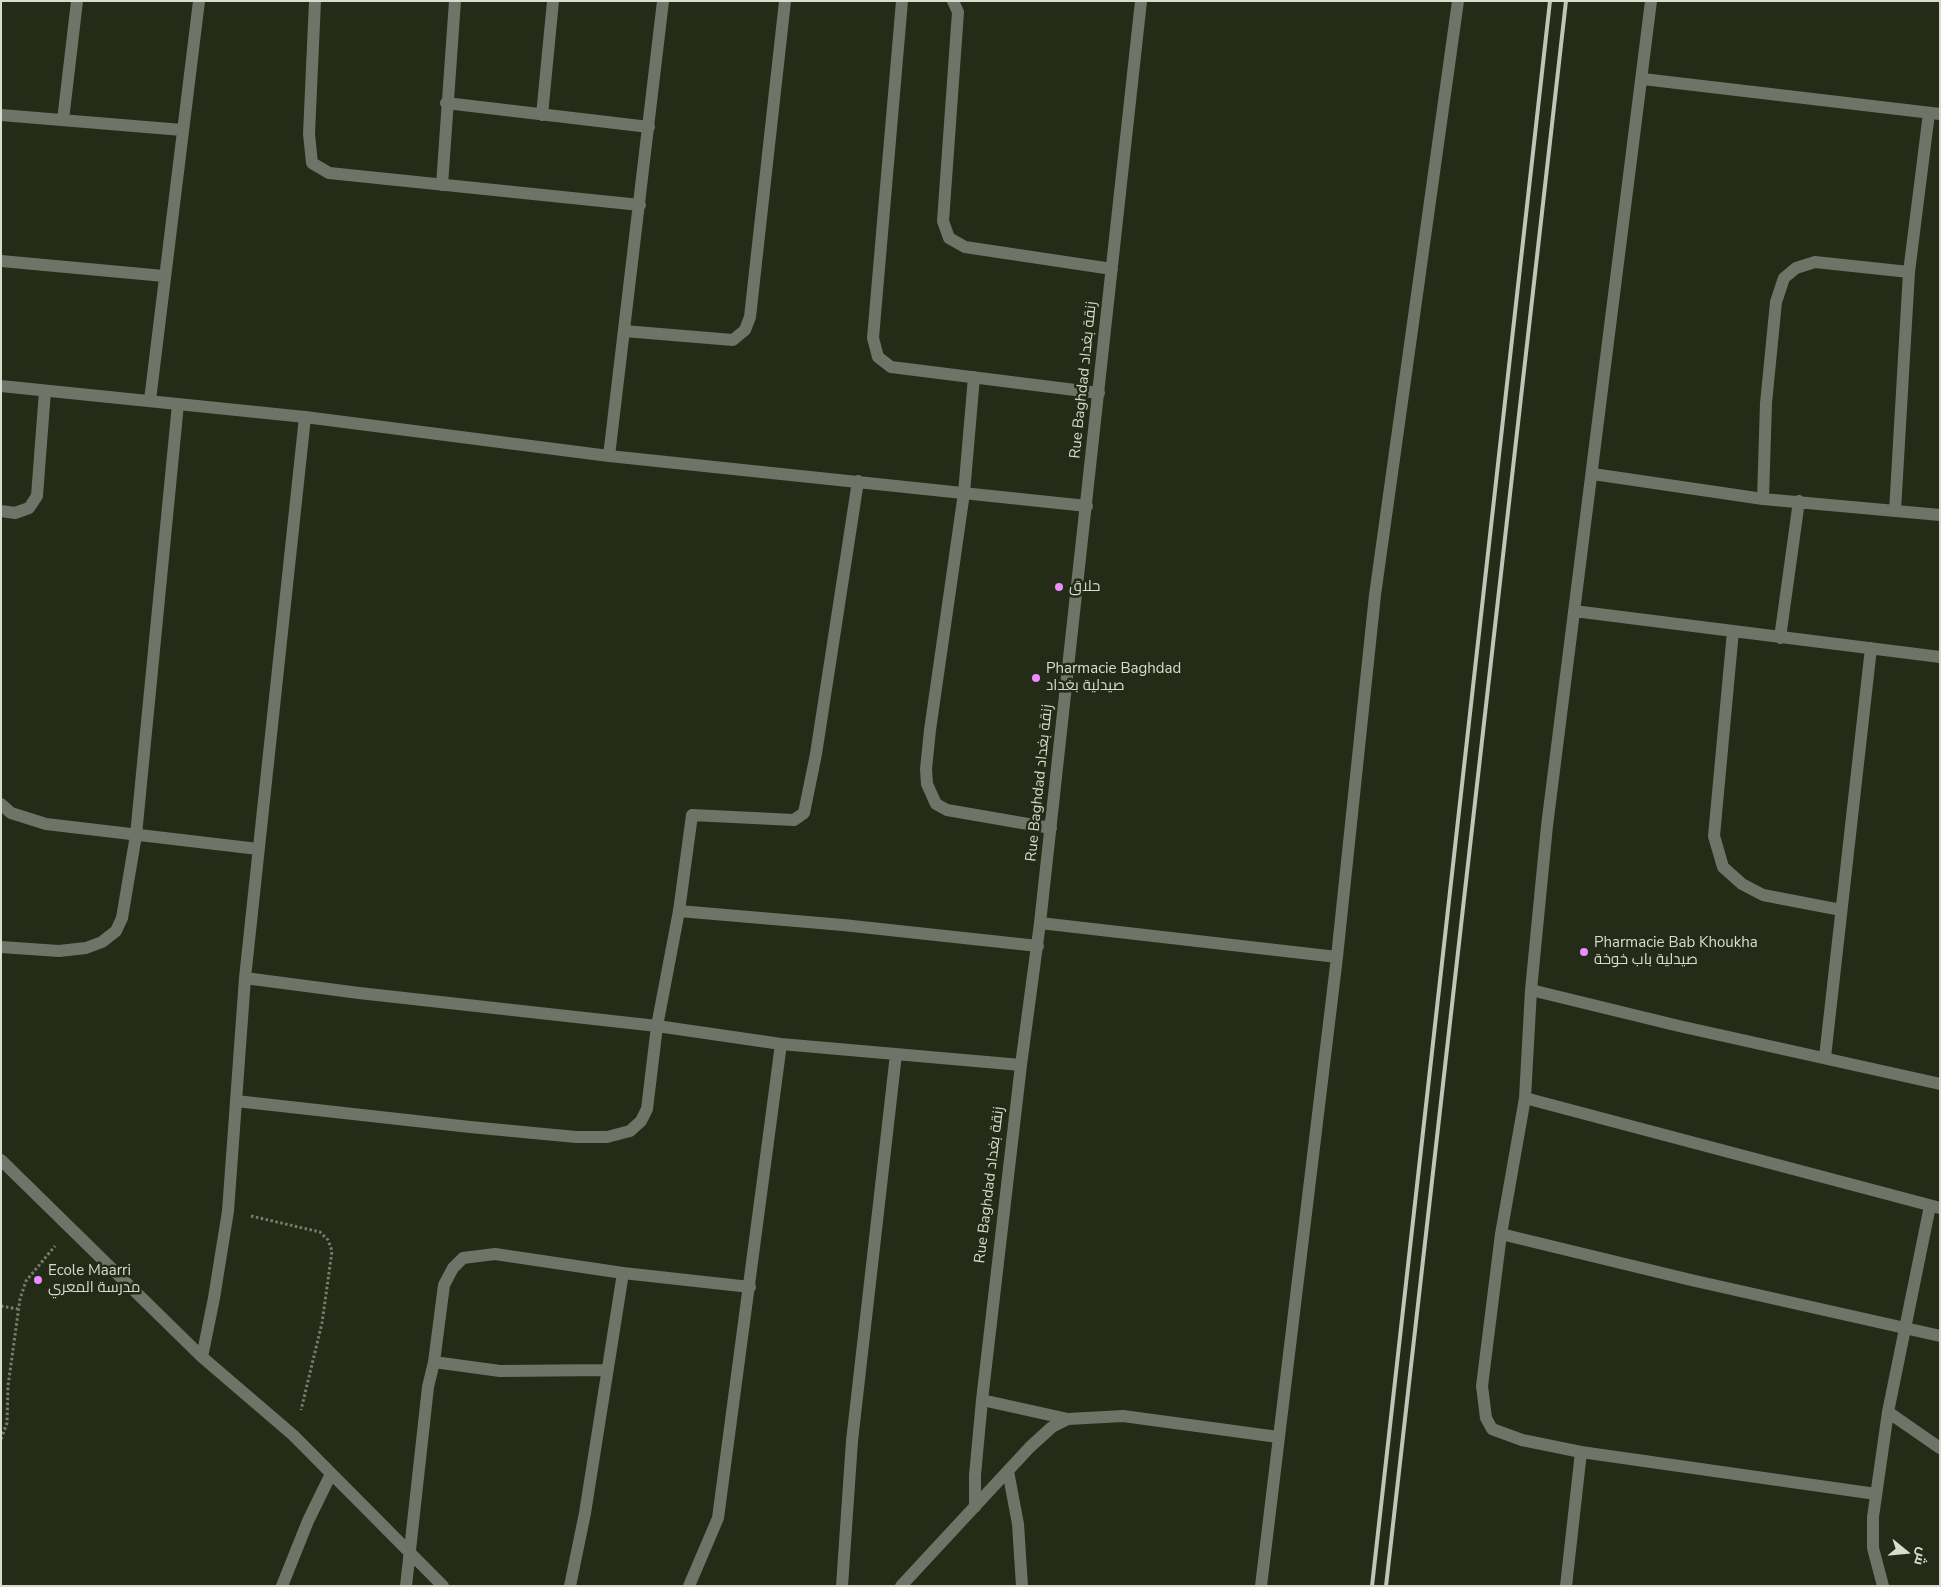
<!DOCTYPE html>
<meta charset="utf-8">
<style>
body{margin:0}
#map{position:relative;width:1941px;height:1587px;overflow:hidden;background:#242b16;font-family:"Nunito Sans",Cairo,sans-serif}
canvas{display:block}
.frame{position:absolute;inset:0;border:2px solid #d8ddd0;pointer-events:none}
.north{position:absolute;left:1881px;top:1527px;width:50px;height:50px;-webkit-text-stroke:4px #242b16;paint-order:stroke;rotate:107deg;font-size:14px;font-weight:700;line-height:20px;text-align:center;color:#d8ddd0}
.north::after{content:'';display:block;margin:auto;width:18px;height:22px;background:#d8ddd0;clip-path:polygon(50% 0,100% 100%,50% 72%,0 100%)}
</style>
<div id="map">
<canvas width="1941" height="1587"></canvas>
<div class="frame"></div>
<div class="north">ش</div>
</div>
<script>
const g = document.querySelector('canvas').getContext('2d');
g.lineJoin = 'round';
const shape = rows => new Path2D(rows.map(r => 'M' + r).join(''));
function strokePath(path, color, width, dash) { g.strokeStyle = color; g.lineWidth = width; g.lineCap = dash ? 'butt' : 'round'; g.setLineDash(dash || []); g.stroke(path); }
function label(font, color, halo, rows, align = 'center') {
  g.font = font + ' "Nunito Sans",Cairo,sans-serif'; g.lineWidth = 5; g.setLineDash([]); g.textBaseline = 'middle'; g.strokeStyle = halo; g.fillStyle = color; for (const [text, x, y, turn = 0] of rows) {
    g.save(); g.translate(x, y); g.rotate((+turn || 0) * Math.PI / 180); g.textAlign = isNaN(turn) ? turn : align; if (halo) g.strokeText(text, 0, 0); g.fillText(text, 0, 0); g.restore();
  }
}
strokePath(shape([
 [251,1216,320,1232,328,1240,332,1251,322,1323,301,1410],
 [1,1306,18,1309],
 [1,1439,7,1423,8,1386,20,1299,26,1281,55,1246]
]), '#777e6c', 3, [2.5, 2.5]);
strokePath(shape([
 [315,1,309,134,312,163,329,173,640,205],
 [902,1,873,338,878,357,891,367,1099,393],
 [953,1,958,12,943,221,949,238,965,247,1112,269],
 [1651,1,1547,826,1531,990,1679,1026,1940,1084],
 [1643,79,1940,114],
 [446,103,649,127],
 [1,115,182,130],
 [542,115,553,1],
 [63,120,77,1],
 [442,185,455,1],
 [1,261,164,276],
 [624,331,733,340,745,330,750,317,785,1],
 [974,377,964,493,930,730,926,769,927,784,936,804,947,810,1051,828],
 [1,386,305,417,609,456,1087,506],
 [150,400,199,1],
 [609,456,663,1],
 [1593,474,1763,499,1940,515],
 [1763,499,1766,403,1776,302,1784,278,1796,268,1815,262,1909,272],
 [1,511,15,513,29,508,37,496,45,391],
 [1895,511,1909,272,1929,113],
 [1574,611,1940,657],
 [1733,631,1714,836,1723,867,1742,884,1763,895,1841,910],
 [1780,638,1799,501],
 [1,804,11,813,46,824,258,849],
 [679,911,843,925,1038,946],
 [1040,923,1337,957],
 [1,947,59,951,86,948,102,942,116,931,122,918,136,835,178,404],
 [245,978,359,993,657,1026,679,911,692,815,794,820,804,813,816,754,858,481],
 [1531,990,1525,1098,1501,1234,1482,1386,1486,1418,1492,1429,1522,1440,1581,1452,1876,1494],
 [1825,1057,1871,648],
 [1525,1098,1940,1208],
 [236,1101,470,1127,576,1137,607,1137,630,1131,641,1121,647,1109,657,1026,781,1044,1021,1065],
 [1,1160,202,1357,293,1435,443,1586],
 [1501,1234,1691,1280,1940,1336],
 [202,1357,214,1298,228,1211,245,978,305,417],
 [434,1362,500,1371,607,1370],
 [982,1400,1068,1419],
 [1888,1412,1940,1448],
 [1008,1471,1018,1524,1022,1586],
 [975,1507,975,1475,982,1400,1021,1065,1040,923,1141,1],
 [282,1586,308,1521,331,1474],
 [406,1586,428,1387,434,1362,444,1285,453,1268,463,1258,495,1254,623,1273,750,1287],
 [570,1586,585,1513,623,1273],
 [689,1586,718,1518,781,1044],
 [842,1586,852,1441,896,1054],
 [901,1586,1030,1447,1052,1427,1068,1419,1123,1416,1278,1437],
 [1261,1586,1337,957,1375,595,1458,1],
 [1566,1586,1581,1452],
 [1883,1586,1873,1548,1873,1517,1888,1412,1930,1206]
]), '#6f7368', 12);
strokePath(shape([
 [1372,1586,1550,1],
 [1386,1586,1566,1]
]), '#c0c5b7', 4);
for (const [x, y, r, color] of [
 [1059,587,5,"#eb8dfc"],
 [1036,678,5,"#eb8dfc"],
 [1584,952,5,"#eb8dfc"],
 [38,1280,5,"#eb8dfc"]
]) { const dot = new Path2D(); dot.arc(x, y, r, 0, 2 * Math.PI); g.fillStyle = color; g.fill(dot); strokePath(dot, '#242b16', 2); }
label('15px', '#d8ddd0', '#242b16', [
 ["Rue Baghdad زنقة بغداد",1084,380,-84],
 ["Rue Baghdad زنقة بغداد",1040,783,-84],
 ["Rue Baghdad زنقة بغداد",990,1185,-83]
]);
label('15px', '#d8ddd0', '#242b16', [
 ["حلاق",1069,587],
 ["Pharmacie Baghdad",1046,669],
 ["صيدلية بغداد",1046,686],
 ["Pharmacie Bab Khoukha",1594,943],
 ["صيدلية باب خوخة",1594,960],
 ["Ecole Maarri",48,1271],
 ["مدرسة المعري",48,1288]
], 'left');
</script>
